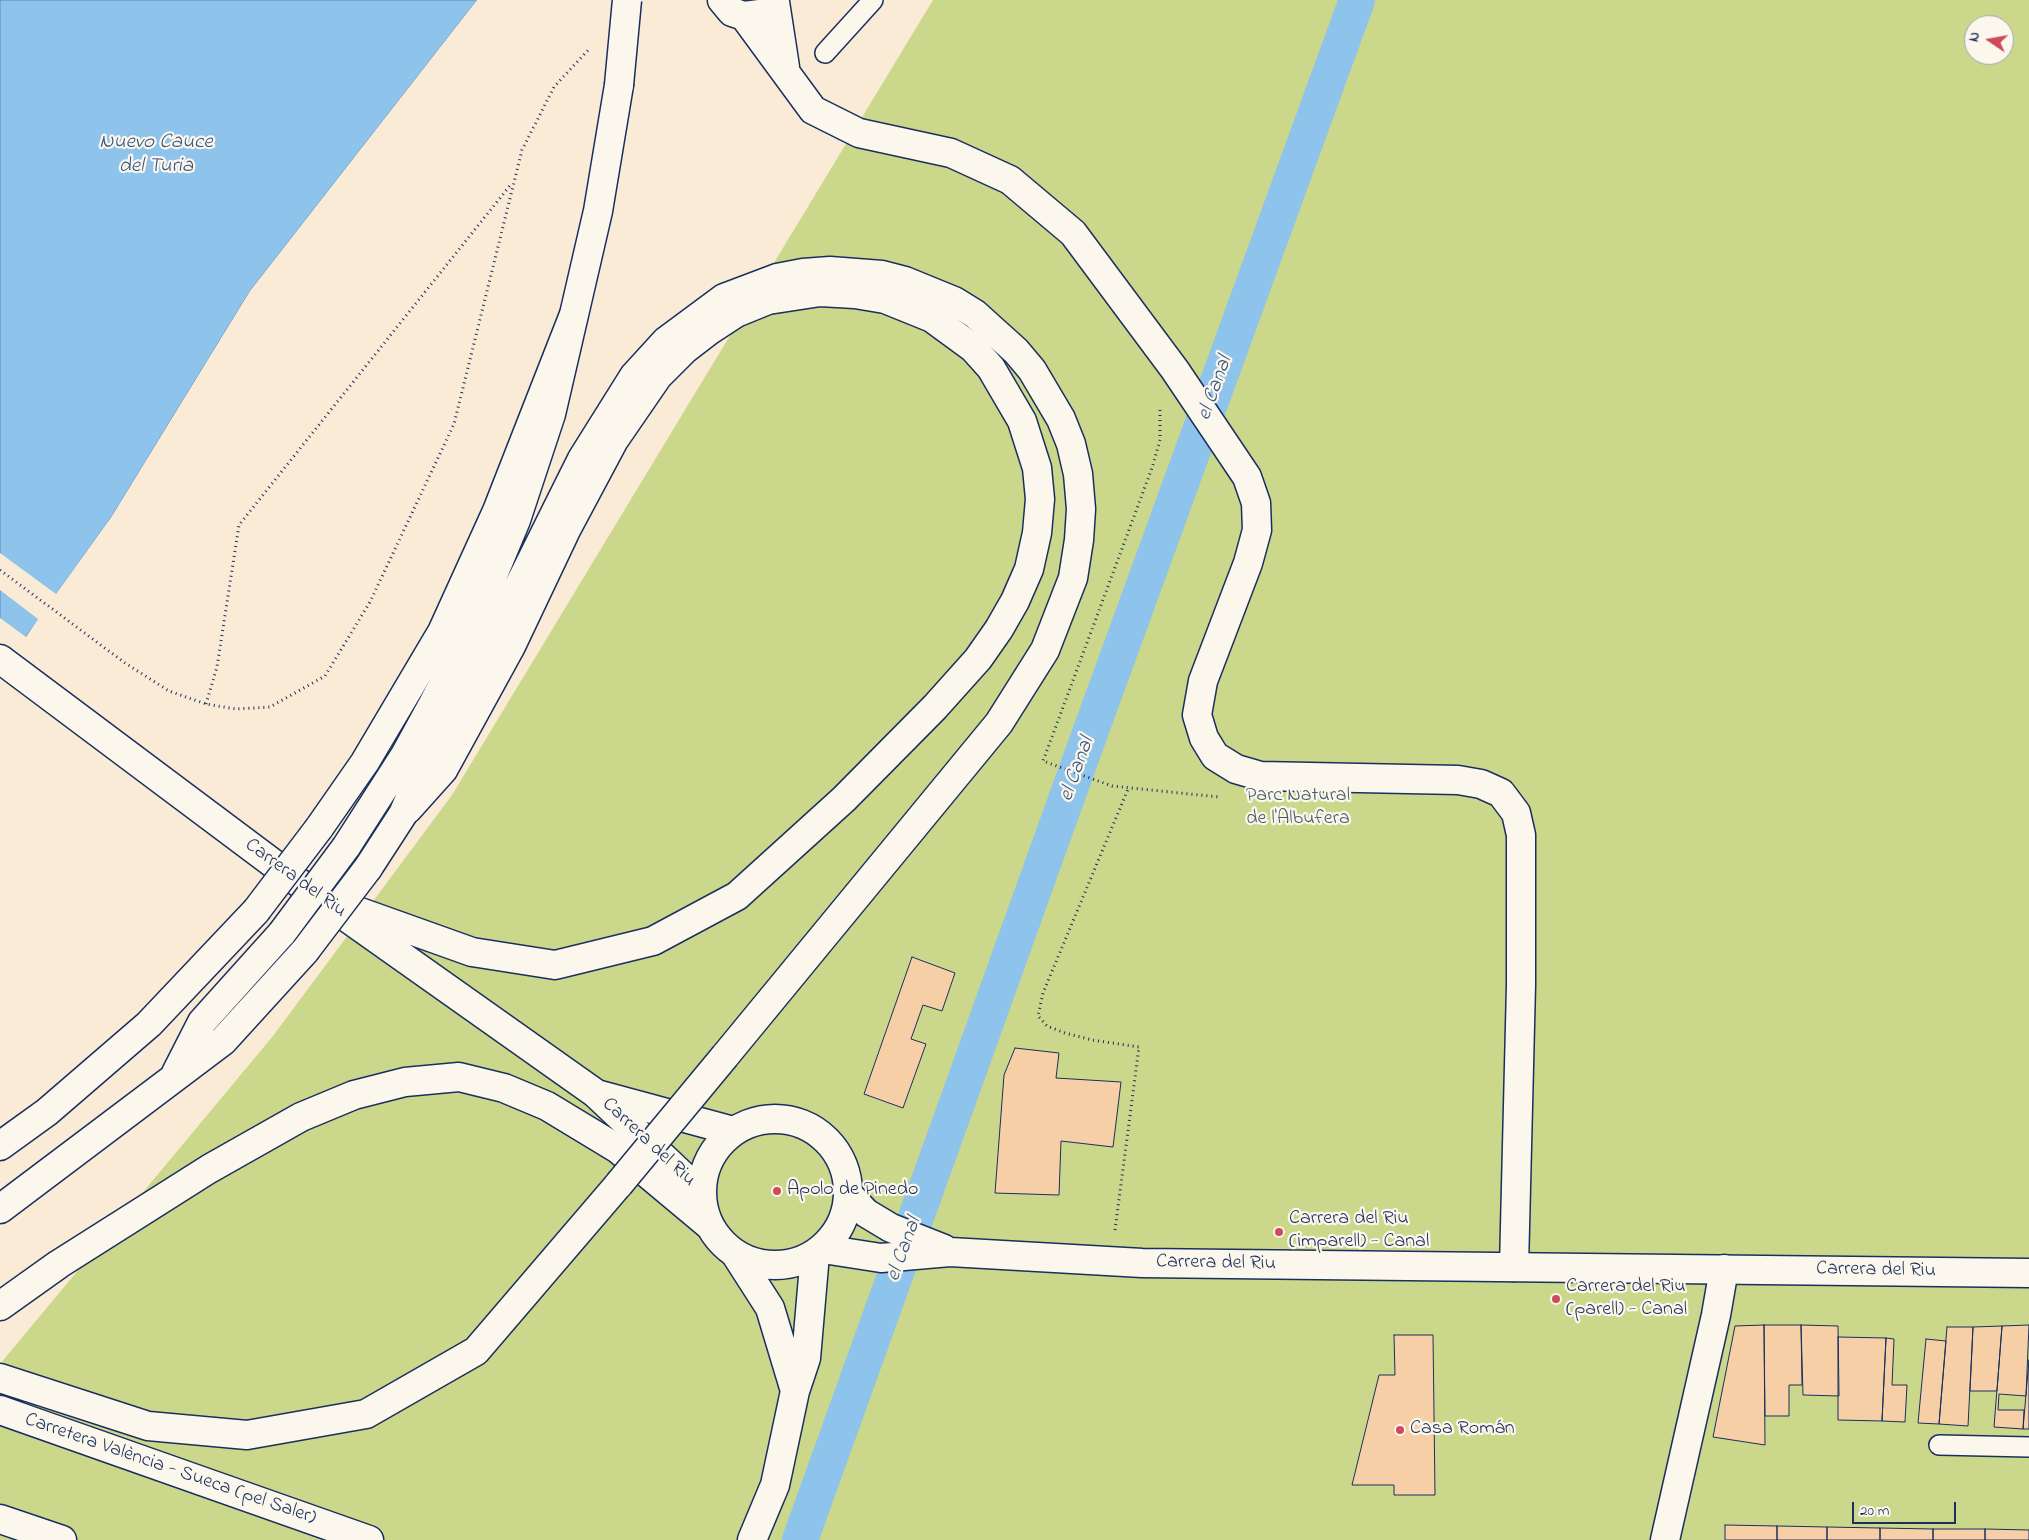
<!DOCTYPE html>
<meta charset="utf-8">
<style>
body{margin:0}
#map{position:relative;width:2029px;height:1540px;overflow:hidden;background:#faebd7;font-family:"Indie Flower",sans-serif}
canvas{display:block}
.north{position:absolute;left:1964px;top:15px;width:50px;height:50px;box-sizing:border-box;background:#fbf7ec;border:1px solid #a1a7b3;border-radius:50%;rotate:282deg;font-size:14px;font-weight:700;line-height:20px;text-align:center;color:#1b2f5e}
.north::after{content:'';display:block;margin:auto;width:18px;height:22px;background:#d1495b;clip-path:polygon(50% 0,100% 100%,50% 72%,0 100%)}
.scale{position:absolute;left:1852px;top:1502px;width:104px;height:22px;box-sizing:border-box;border:2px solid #1b2f5e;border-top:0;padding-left:6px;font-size:15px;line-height:18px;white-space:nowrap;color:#1b2f5e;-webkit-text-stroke:4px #fbf7ec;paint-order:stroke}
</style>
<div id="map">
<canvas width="2029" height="1540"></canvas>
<div class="north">N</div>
<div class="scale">20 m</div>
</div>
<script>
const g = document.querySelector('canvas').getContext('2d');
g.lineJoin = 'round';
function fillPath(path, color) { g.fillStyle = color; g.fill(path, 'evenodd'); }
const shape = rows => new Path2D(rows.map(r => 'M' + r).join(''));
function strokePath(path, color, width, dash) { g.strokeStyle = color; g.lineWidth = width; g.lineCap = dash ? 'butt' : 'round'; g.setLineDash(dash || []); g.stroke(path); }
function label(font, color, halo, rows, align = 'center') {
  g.font = font + ' "Indie Flower",sans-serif'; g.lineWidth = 4.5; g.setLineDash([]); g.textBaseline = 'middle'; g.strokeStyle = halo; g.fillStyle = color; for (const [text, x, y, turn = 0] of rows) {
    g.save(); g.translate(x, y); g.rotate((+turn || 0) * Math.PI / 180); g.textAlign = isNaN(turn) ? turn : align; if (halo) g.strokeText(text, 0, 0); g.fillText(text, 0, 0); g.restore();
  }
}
fillPath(shape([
 [933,0,2029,0,2029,1540,0,1540,0,1364,273,1036,452,795],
 [1974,25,2004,25,2004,55,1974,55]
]), '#cbd78a');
const water = shape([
 [0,0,477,0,250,291,112,516,0,673,0,0]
]);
fillPath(water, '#8ec3eb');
strokePath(water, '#6088b3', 1);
fillPath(shape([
 [477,0,479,0,252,292,114,517,0,676,0,618,26,637,38,619,0,590,0,553,56,594,112,516,250,291]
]), '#faebd7');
strokePath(shape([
 [800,1540,1086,744,1357,0]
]), '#8ec3eb', 36);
const building = shape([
 [912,957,955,973,942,1011,923,1005,911,1039,926,1044,903,1108,864,1094,912,957],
 [1015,1048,1059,1053,1056,1078,1121,1082,1113,1147,1061,1141,1059,1195,995,1193,1004,1075,1015,1048],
 [1764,1325,1801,1325,1802,1385,1789,1385,1789,1416,1765,1416,1764,1325],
 [1764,1325,1765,1445,1713,1437,1735,1326,1764,1325],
 [1801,1325,1838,1326,1839,1396,1803,1395,1801,1325],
 [2029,1325,2026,1396,1999,1394,1998,1410,2024,1410,2023,1429,1994,1427,2002,1326,2029,1325],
 [2002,1326,1997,1391,1970,1391,1973,1327,2002,1326],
 [1947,1327,1973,1327,1968,1426,1939,1424,1947,1327],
 [1394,1335,1433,1335,1435,1495,1394,1495,1394,1485,1352,1485,1379,1375,1395,1375,1394,1335],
 [1838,1337,1886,1338,1882,1421,1838,1420,1838,1337],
 [1886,1338,1894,1339,1892,1385,1907,1385,1905,1422,1882,1421,1886,1338],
 [1926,1339,1946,1341,1939,1424,1918,1423,1926,1339],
 [2029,1360,2029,1429,2023,1429,2029,1360],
 [1725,1525,1777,1526,1777,1540,1725,1540,1725,1525],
 [1777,1526,1827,1527,1827,1540,1777,1540,1777,1526],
 [1827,1527,1880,1528,1880,1540,1827,1540,1827,1527],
 [1880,1528,1933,1529,1933,1540,1880,1540,1880,1528],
 [1933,1529,1985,1529,1985,1540,1933,1540,1933,1529],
 [1985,1529,2029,1530,2029,1540,1985,1540,1985,1529]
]);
fillPath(building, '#f7cfa6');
strokePath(building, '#1b2f5e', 1);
const service = shape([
 [825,53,873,0],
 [1939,1445,2029,1447]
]);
const minor = shape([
 [722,0,732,12,744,16,760,14],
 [775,2,785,67],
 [744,16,813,110,859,133,951,153,1010,180,1073,233,1175,370,1247,477,1256,503,1257,530,1248,563,1203,681,1197,715,1204,738,1215,756,1236,769,1260,776,1458,780,1481,784,1501,793,1516,813,1521,835,1521,985,1514,1267],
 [736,1255,770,1308,795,1391],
 [752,1540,775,1485,795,1391,806,1358,815,1254],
 [1665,1540,1716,1315,1724,1269]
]);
const tertiary = shape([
 [0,659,318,897,595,1093,701,1193],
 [318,897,472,952,555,965,653,941,737,896,844,799,935,707,978,659,999,629,1015,601,1029,569,1037,533,1040,499,1037,468,1022,421,991,368,973,348,932,318,885,299,855,294,820,292,768,300,736,313,710,330,684,350,658,376,614,440,566,530,511,646,443,770,408,809],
 [600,1095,733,1131],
 '702 1192a73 73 0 1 1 146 0a73 73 0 1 1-146 0Z',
 [849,1195,866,1213,891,1228,944,1249],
 [823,1249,881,1258,950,1252,1142,1263,2029,1273]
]);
const trunk = shape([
 [346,847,405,755,433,704,465,642,516,520,551,414,598,211,619,85],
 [368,868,403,814,427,759,475,674,582,459,634,376,666,341,724,298,777,278,803,273,830,271,882,275,905,281,954,301,975,314,1016,351,1032,370,1061,419,1071,444,1078,474,1081,509,1079,540,1073,578,1045,650,999,723,725,1056],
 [176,1073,202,1022,282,933],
 [0,1209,223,1041,305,951],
 [0,1306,59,1264,209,1169,301,1117,354,1095,405,1082,459,1077,504,1088,547,1106,618,1149,709,1225],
 [0,1378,148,1426,247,1435,366,1414,476,1351,619,1184],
 [0,1410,369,1540],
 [0,1519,62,1540]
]);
const motorway = shape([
 [319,828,365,762,442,632,497,511,573,317],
 [0,1146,47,1112,149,1024,256,911]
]);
strokePath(service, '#1b2f5e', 22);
strokePath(minor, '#1b2f5e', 31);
strokePath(tertiary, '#1b2f5e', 31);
strokePath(trunk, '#1b2f5e', 31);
strokePath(motorway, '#1b2f5e', 31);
strokePath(shape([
 [1160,410,1160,440,1152,468,1043,761,1112,786,1219,797],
 [0,570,125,663,169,691,206,704,236,709,270,707,325,676,370,602,454,424,522,150,554,87,590,48],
 [206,704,217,667,239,525,512,183],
 [1115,1230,1139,1047,1092,1040,1065,1033,1047,1026,1038,1016,1043,993,1128,789]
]), '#1b2f5e', 3, [1, 4]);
strokePath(service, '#fbf7ec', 19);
strokePath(minor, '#fbf7ec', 28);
strokePath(tertiary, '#fbf7ec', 28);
strokePath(trunk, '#fbf7ec', 28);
strokePath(motorway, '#fbf7ec', 28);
const trunkBridge = shape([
 [619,85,627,0],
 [282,933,346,847],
 [305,951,368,868],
 [619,1184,725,1056]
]);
const motorwayBridge = shape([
 [256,911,319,828]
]);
strokePath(trunkBridge, '#1b2f5e', 31, []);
strokePath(motorwayBridge, '#1b2f5e', 31, []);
strokePath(trunkBridge, '#fbf7ec', 28);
strokePath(motorwayBridge, '#fbf7ec', 28);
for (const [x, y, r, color] of [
 [777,1191,5,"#d1495b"],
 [1279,1232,5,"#d1495b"],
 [1556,1299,5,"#d1495b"],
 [1400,1430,5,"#d1495b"]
]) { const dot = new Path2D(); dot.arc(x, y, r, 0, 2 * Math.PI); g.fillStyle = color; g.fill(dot); strokePath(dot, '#fbf7ec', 2); }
label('20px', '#475969', '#fbf7ec', [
 ["Parc Natural",1298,797],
 ["de l'Albufera",1298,820]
]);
label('20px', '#1b2f5e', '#fbf7ec', [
 ["Carrera del Riu",295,879,36],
 ["Carrera del Riu",648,1143,43],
 ["Carrera del Riu",1216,1264,1],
 ["Carrera del Riu",1876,1271,1],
 ["Carretera València - Sueca (pel Saler)",170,1470,19]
]);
label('20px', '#1b2f5e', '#fbf7ec', [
 ["Apolo de Pinedo",787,1191],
 ["Carrera del Riu",1289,1220],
 ["(imparell) - Canal",1289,1243],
 ["Carrera del Riu",1566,1288],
 ["(parell) - Canal",1566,1311],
 ["Casa Román",1410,1430]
], 'left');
label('italic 21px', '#385481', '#fbf7ec', [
 ["Nuevo Cauce",156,144],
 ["del Turia",156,168],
 ["el Canal",1216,389,-70],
 ["el Canal",1078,770,-70],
 ["el Canal",905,1250,-70]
]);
</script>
